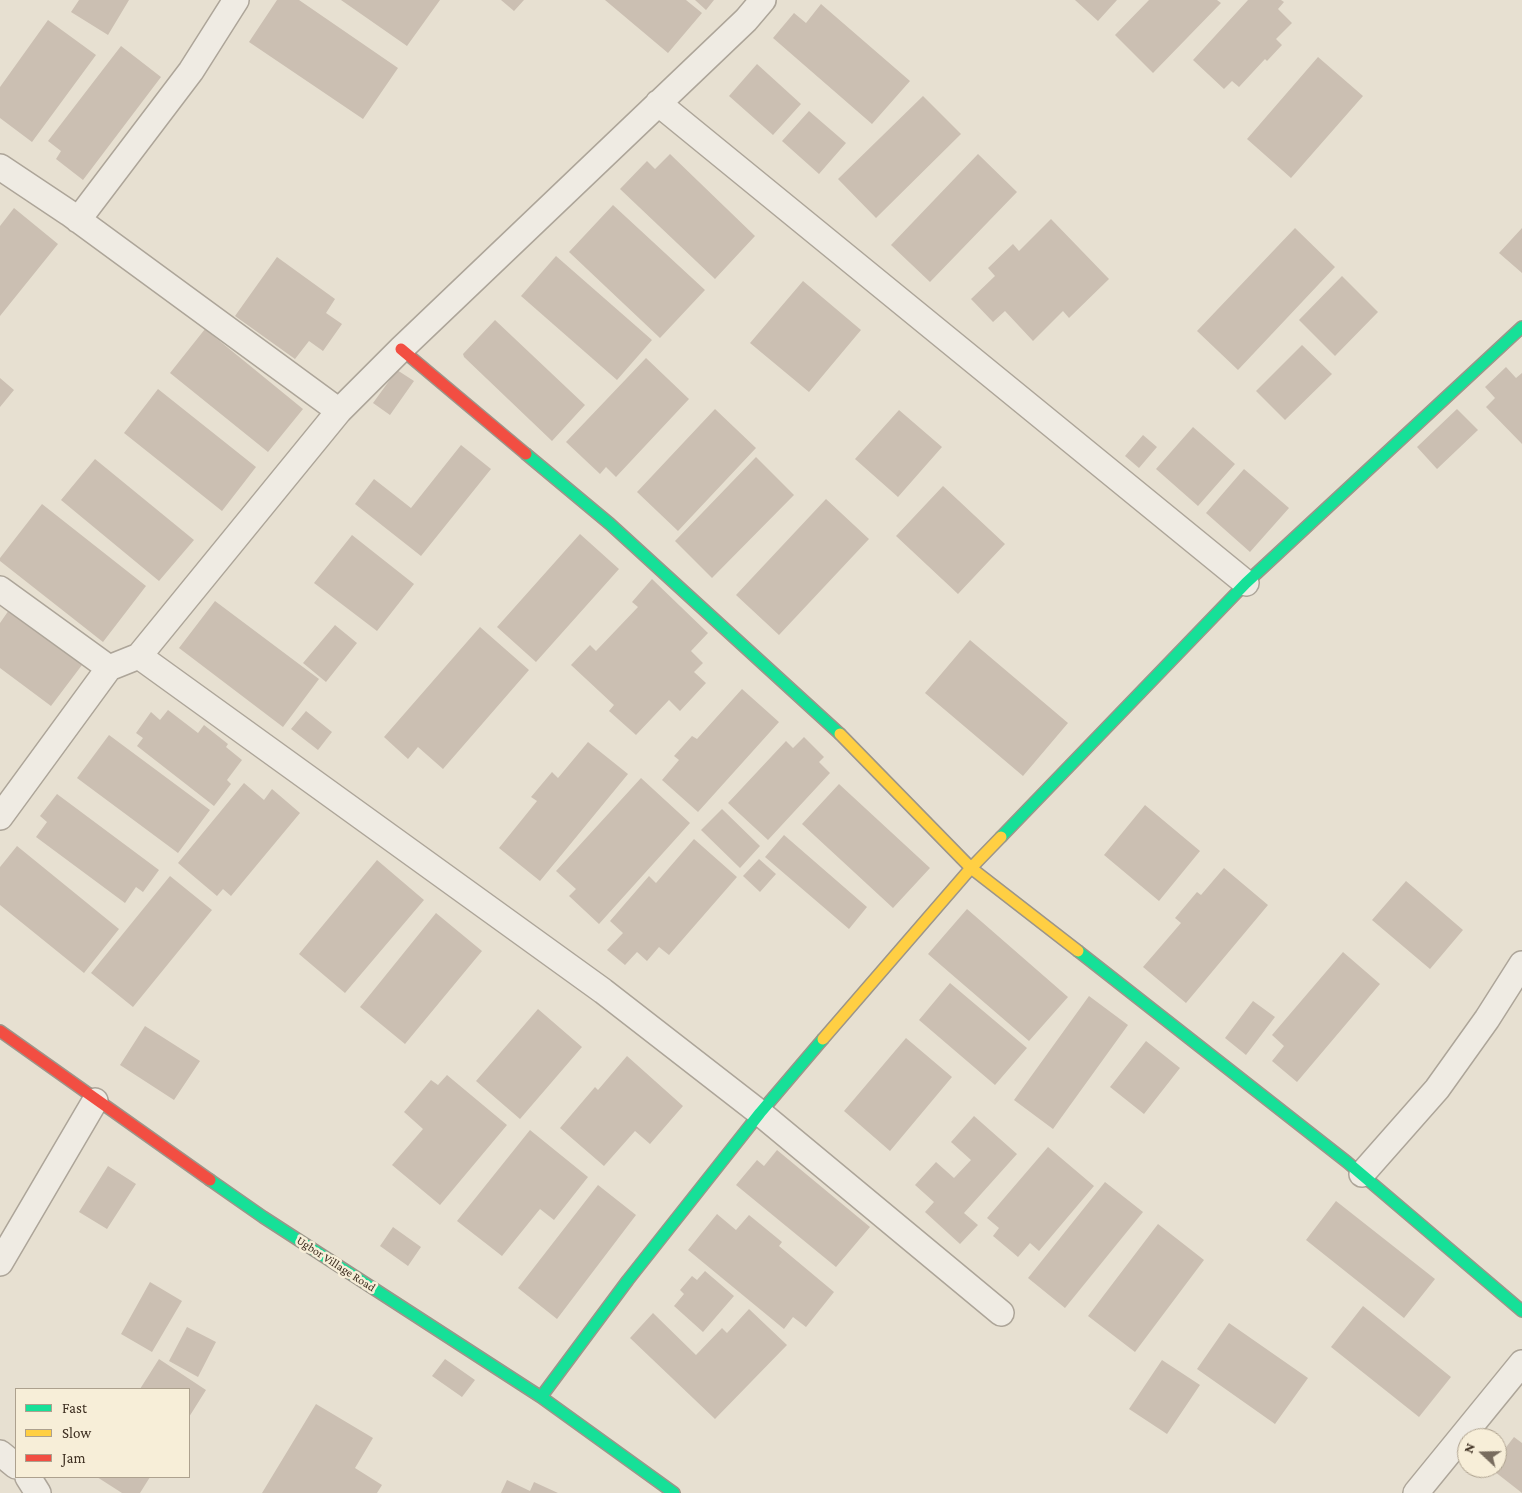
<!DOCTYPE html>
<style>
body{margin:0}
#map{position:relative;width:1522px;height:1493px;overflow:hidden;background:#e7e0d1;font-family:"Crimson Pro",serif}
canvas{display:block}
.legend{position:absolute;left:15px;top:1388px;width:175px;height:90px;box-sizing:border-box;background:#f7eed8;border:1px solid #ada18e;margin:0;padding:6px 9px;list-style:none;font-size:15px;color:#3d2e20}
.legend li{display:flex;align-items:center;gap:10px;height:25px}
.legend b{width:25px;border:1px solid #ada18e}
.north{position:absolute;left:1457px;top:1428px;width:50px;height:50px;box-sizing:border-box;background:#f7eed8;border:1px solid #ada18e;border-radius:50%;rotate:291deg;font-size:14px;font-weight:700;line-height:20px;text-align:center;color:#3d2e20}
.north::after{content:'';display:block;margin:auto;width:18px;height:22px;background:#786c5e;clip-path:polygon(50% 0,100% 100%,50% 72%,0 100%)}
</style>
<div id="map">
<canvas width="1522" height="1493"></canvas>
<ul class="legend">
<li><b style="height:6px;background:#16e098"></b>Fast</li>
<li><b style="height:6px;background:#ffcf43"></b>Slow</li>
<li><b style="height:6px;background:#f24e42"></b>Jam</li>
</ul>
<div class="north">N</div>
</div>
<script>
const g = document.querySelector('canvas').getContext('2d');
g.lineJoin = 'round';
function fillPath(path, color) { g.fillStyle = color; g.fill(path, 'evenodd'); }
const shape = rows => new Path2D(rows.map(r => 'M' + r).join(''));
function strokePath(path, color, width, dash) { g.strokeStyle = color; g.lineWidth = width; g.lineCap = dash ? 'butt' : 'round'; g.setLineDash(dash || []); g.stroke(path); }
function label(font, color, halo, rows, align = 'center') {
  g.font = font + ' "Crimson Pro",serif'; g.lineWidth = 5; g.setLineDash([]); g.textBaseline = 'middle'; g.strokeStyle = halo; g.fillStyle = color; for (const [text, x, y, turn = 0] of rows) {
    g.save(); g.translate(x, y); g.rotate((+turn || 0) * Math.PI / 180); g.textAlign = isNaN(turn) ? turn : align; if (halo) g.strokeText(text, 0, 0); g.fillText(text, 0, 0); g.restore();
  }
}
fillPath(shape([
 [79,0,129,0,108,35,71,12],
 [277,0,299,0,398,68,363,119,249,42],
 [341,0,440,0,407,46],
 [501,0,524,0,514,11],
 [605,0,686,0,702,13,668,53],
 [695,0,714,0,706,10],
 [1075,0,1117,0,1098,21],
 [1149,0,1217,0,1221,3,1153,73,1115,35],
 [1248,0,1281,0,1284,2,1278,9,1292,23,1276,39,1282,45,1267,61,1265,59,1239,87,1232,81,1224,89,1193,60],
 [821,4,910,81,872,124,773,38,794,13,806,23],
 [48,20,96,55,32,142,0,118,0,87],
 [121,46,161,77,83,180,56,159,61,151,48,141],
 [1318,57,1363,96,1291,178,1247,139],
 [757,64,801,104,773,135,729,96],
 [923,96,961,134,876,218,838,179],
 [809,111,846,143,819,174,782,141],
 [670,154,755,236,715,279,620,189,647,161,655,169],
 [978,154,1017,192,930,282,891,245],
 [613,205,705,290,660,338,569,252],
 [14,208,58,244,0,316,0,226],
 [1051,219,1109,279,1069,318,1063,311,1033,341,1005,311,993,322,971,299,995,276,988,268,1013,244,1019,251],
 [1295,228,1335,267,1238,370,1197,331],
 [1522,228,1522,273,1499,253],
 [556,256,652,340,617,380,521,296],
 [277,257,335,299,326,313,342,324,323,351,309,341,295,359,235,316],
 [1342,276,1378,312,1335,356,1299,320],
 [803,281,861,330,809,392,750,343],
 [495,320,585,405,552,441,464,357,463,354],
 [205,329,303,409,268,452,170,373],
 [1302,345,1332,374,1285,420,1256,391],
 [646,358,689,399,616,477,606,467,600,474,566,442],
 [1506,367,1516,378,1522,373,1522,444,1486,407,1495,398,1485,387],
 [397,370,414,381,390,415,373,403],
 [0,378,14,390,0,407],
 [158,389,256,467,222,511,124,433],
 [715,409,756,448,678,531,637,492],
 [1457,409,1478,430,1437,469,1417,447],
 [899,410,942,447,898,497,855,459],
 [1193,427,1235,464,1198,506,1156,469],
 [1143,435,1157,447,1139,468,1125,456],
 [461,445,491,469,421,556,355,504,374,479,411,508],
 [756,457,794,495,712,578,675,541],
 [95,459,194,540,159,581,61,500],
 [1244,469,1289,508,1250,552,1206,513],
 [943,486,1005,544,958,594,896,536],
 [826,499,869,539,779,635,736,595],
 [42,504,146,586,103,642,0,561,0,558],
 [580,534,619,569,536,662,497,627],
 [352,535,414,584,377,631,314,583],
 [652,579,708,633,691,651,703,663,694,672,706,683,680,711,669,700,636,735,609,711,614,705,571,665,590,645,596,651,638,607,632,602],
 [215,601,319,679,283,727,179,648],
 [9,610,82,665,51,706,0,668,0,623],
 [335,625,357,643,326,682,303,663],
 [480,627,529,670,443,769,418,747,408,759,384,737],
 [970,640,1068,723,1023,776,925,693],
 [742,689,779,722,698,812,662,780,679,760,674,756,692,736,697,739],
 [168,710,198,733,204,725,228,744,226,747,242,760,227,780,231,784,214,806,137,746,143,738,136,733,151,712,160,720],
 [306,711,332,732,318,750,291,729],
 [109,735,210,810,178,853,77,778],
 [804,737,824,757,819,762,830,773,768,840,728,803,786,741,793,748],
 [588,742,628,774,540,881,499,848,537,801,531,797,552,772,558,778],
 [641,778,690,823,599,924,569,896,576,889,556,871],
 [244,783,264,800,272,789,300,813,231,896,223,889,217,896,178,863],
 [839,784,930,868,893,908,802,824],
 [57,794,159,870,143,892,136,887,125,903,36,837,47,822,40,816],
 [1145,805,1200,851,1159,901,1104,855],
 [722,809,760,846,740,868,701,830],
 [784,835,867,907,849,929,765,857],
 [694,839,737,877,669,955,659,947,647,961,637,952,625,965,607,950,623,933,610,921,649,876,656,883],
 [17,846,119,929,84,973,0,905,0,867],
 [759,859,776,874,760,892,743,876],
 [377,860,424,900,345,993,299,954],
 [1224,868,1268,905,1186,1003,1143,967,1181,923,1175,918,1197,892,1201,895],
 [170,876,212,910,133,1007,91,973],
 [1406,881,1463,930,1430,969,1372,920],
 [967,909,1068,997,1029,1041,928,954],
 [436,913,482,951,405,1044,360,1007],
 [1343,952,1380,984,1297,1082,1272,1061,1284,1046,1272,1035],
 [950,983,1027,1048,995,1085,919,1020],
 [1089,996,1128,1025,1053,1129,1014,1100],
 [1253,1001,1275,1017,1246,1055,1225,1038],
 [538,1009,582,1047,520,1119,476,1081],
 [145,1026,200,1061,174,1100,120,1065],
 [906,1038,952,1077,890,1151,844,1111],
 [1146,1041,1180,1068,1144,1114,1110,1087],
 [627,1056,683,1106,650,1144,635,1131,604,1166,560,1128,595,1087,598,1090],
 [447,1075,507,1125,440,1205,392,1165,423,1129,404,1112,431,1080,438,1085],
 [974,1116,1017,1154,964,1213,978,1225,960,1244,925,1212,934,1202,915,1185,936,1162,954,1178,971,1160,951,1142],
 [530,1130,588,1177,554,1220,540,1209,502,1256,457,1221],
 [1048,1147,1094,1186,1039,1251,1030,1243,1018,1257,993,1236,999,1228,987,1218],
 [777,1150,870,1227,836,1267,736,1185,757,1160,764,1166],
 [108,1166,136,1184,107,1229,79,1212],
 [1105,1182,1143,1212,1065,1308,1028,1278],
 [598,1185,636,1215,557,1319,518,1288],
 [1336,1201,1435,1279,1404,1318,1306,1240],
 [717,1214,736,1230,749,1215,782,1242,779,1246,834,1292,806,1327,793,1317,784,1329,688,1250],
 [1158,1224,1204,1260,1135,1352,1088,1316],
 [393,1227,421,1247,408,1266,380,1246],
 [705,1271,734,1296,703,1332,674,1306,684,1294,680,1290,692,1276,697,1280],
 [150,1282,182,1301,152,1352,121,1334],
 [1363,1306,1451,1377,1419,1417,1331,1347],
 [749,1309,787,1345,715,1419,630,1338,653,1313,696,1355,722,1328,727,1333],
 [1229,1323,1308,1378,1275,1424,1197,1369],
 [187,1327,216,1342,198,1377,169,1361],
 [159,1359,206,1390,189,1417,189,1389,140,1389],
 [445,1359,475,1380,462,1397,432,1376],
 [1162,1360,1200,1385,1167,1434,1129,1409],
 [316,1404,373,1438,355,1468,382,1485,377,1493,262,1493],
 [1514,1437,1522,1443,1522,1493,1490,1468,1497,1468,1497,1459],
 [97,1477,150,1477,140,1493,122,1493],
 [507,1480,530,1491,534,1482,558,1493,501,1493]
]), '#cbbfb2');
const street = shape([
 [658,103,1246,583],
 [0,167,69,213,339,411],
 [78,220,191,71,236,0],
 [0,589,109,668],
 [139,656,603,991,760,1113,1001,1313],
 [0,817,109,668,139,656,339,411,401,349,746,20,763,0],
 [1362,1174,1437,1089,1487,1019,1522,964],
 [0,1263,95,1101],
 [0,1453,16,1466],
 [28,1477,38,1493],
 [1416,1493,1522,1363]
]);
const fast = shape([
 [526,454,610,524,840,734],
 [1001,837,1246,583,1522,327],
 [1078,951,1347,1162,1522,1311],
 [210,1180,263,1217,541,1397,674,1493],
 [541,1397,628,1280,760,1113,823,1039]
]);
const slow = shape([
 [840,734,971,868,1078,951],
 [823,1039,971,868,1001,837]
]);
const jam = shape([
 [401,349,526,454],
 [0,1031,210,1180]
]);
strokePath(street, '#ada599', 28);
strokePath(fast, '#9c958a', 14);
strokePath(slow, '#9c958a', 14);
strokePath(jam, '#9c958a', 14);
strokePath(street, '#efebe3', 25);
strokePath(fast, '#16e098', 11);
strokePath(slow, '#ffcf43', 11);
strokePath(jam, '#f24e42', 11);
label('12px', '#3d2e20', '#f7eed8', [
 ["Ugbor Village Road",336,1264,33]
]);
</script>
